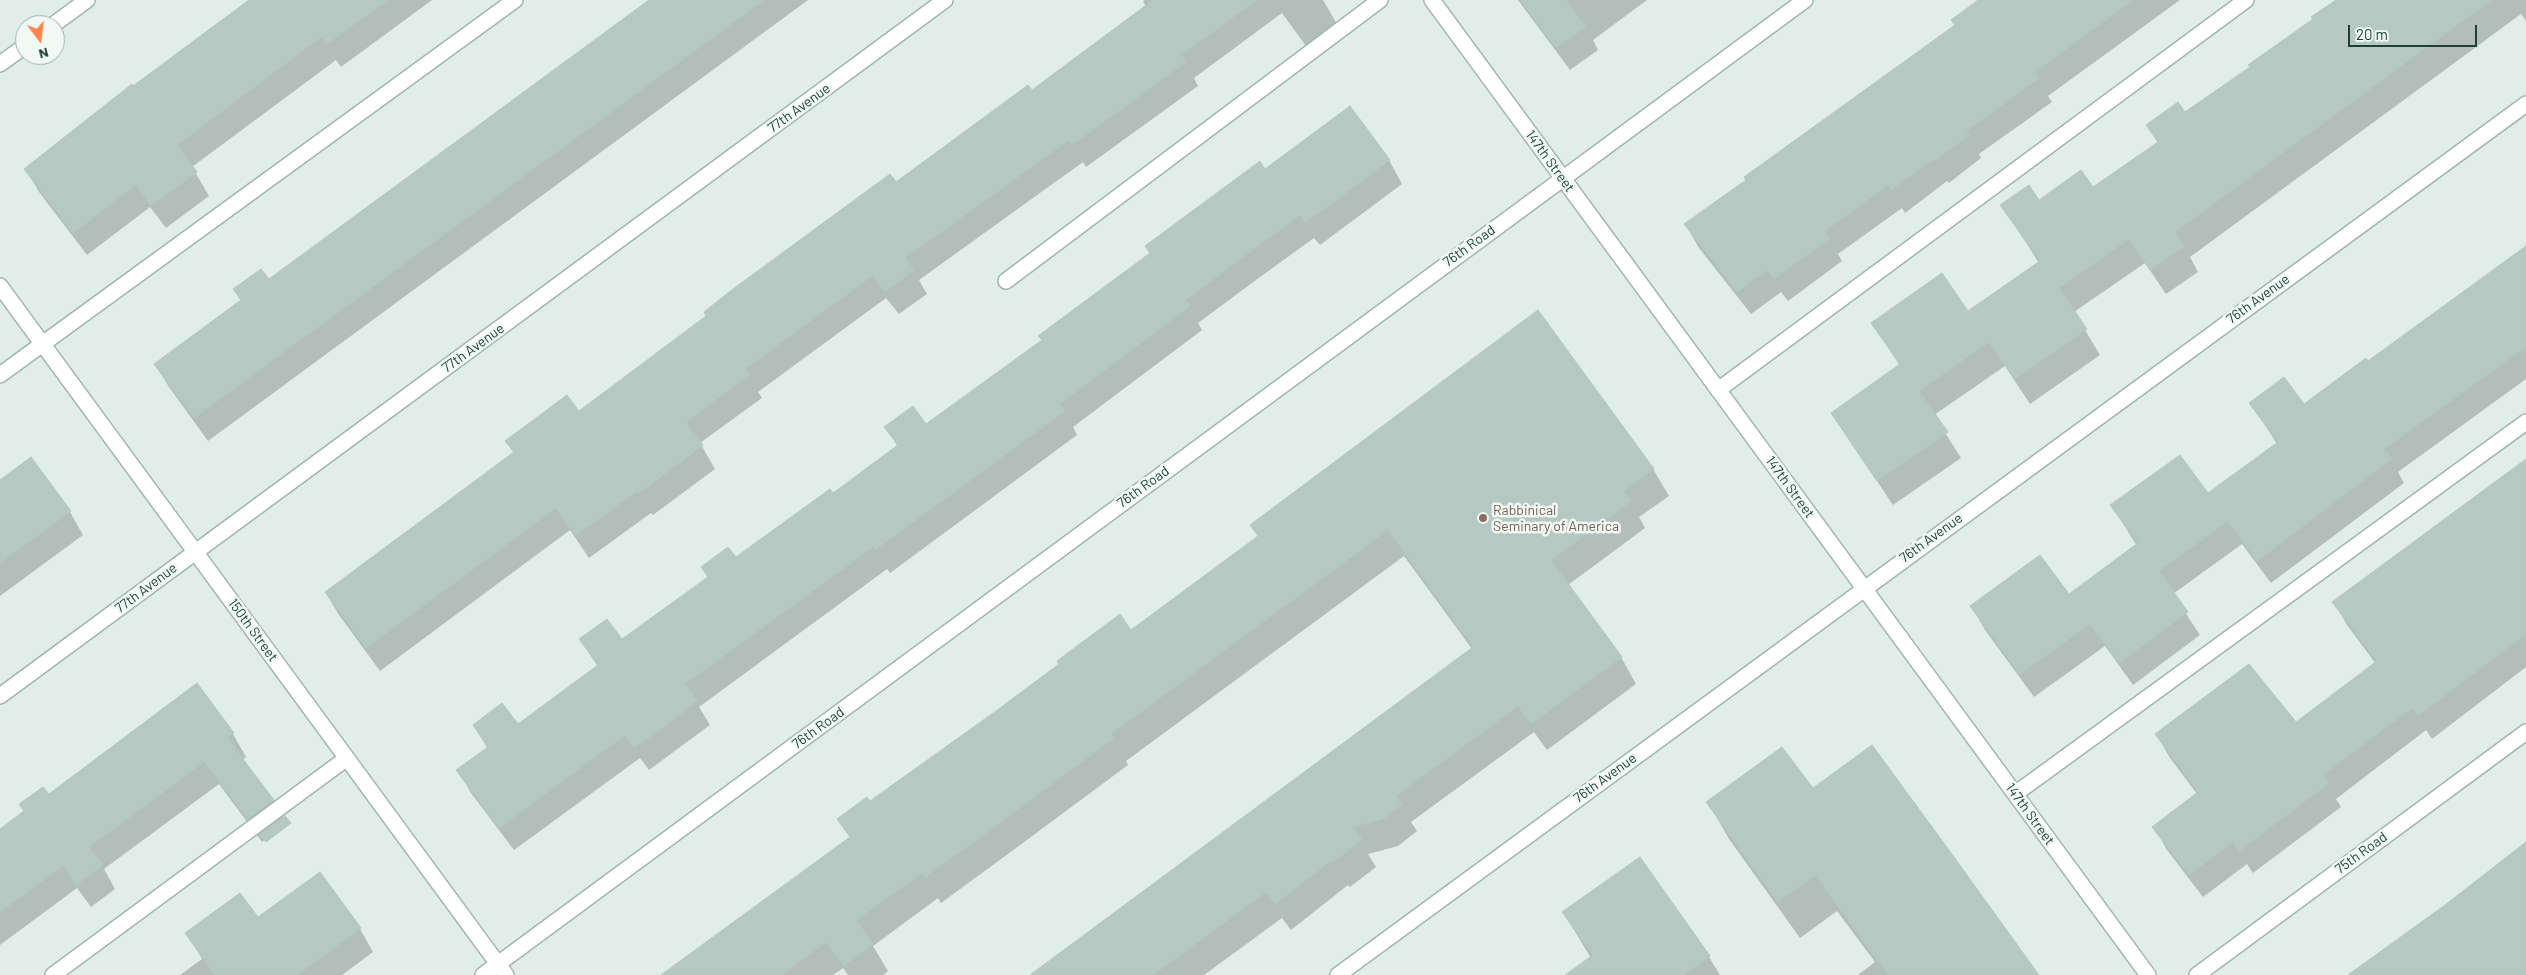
<!DOCTYPE html>
<style>
body{margin:0}
#map{position:relative;width:2526px;height:975px;overflow:hidden;background:#e0ede8;font-family:Barlow,sans-serif}
canvas{display:block}
.north{position:absolute;left:15px;top:15px;width:50px;height:50px;box-sizing:border-box;background:#f1f9f5;border:1px solid #9dafaa;border-radius:50%;rotate:165deg;font-size:14px;font-weight:700;line-height:20px;text-align:center;color:#1f3f39}
.north::after{content:'';display:block;margin:auto;width:18px;height:22px;background:#ff844c;clip-path:polygon(50% 0,100% 100%,50% 72%,0 100%)}
.scale{position:absolute;left:2348px;top:25px;width:129px;height:22px;box-sizing:border-box;border:2px solid #1f3f39;border-top:0;padding-left:6px;font-size:15px;line-height:18px;white-space:nowrap;color:#1f3f39;-webkit-text-stroke:4px #f1f9f5;paint-order:stroke}
</style>
<div id="map">
<canvas width="2526" height="975"></canvas>
<div class="north">N</div>
<div class="scale">20 m</div>
</div>
<script>
const g = document.querySelector('canvas').getContext('2d');
g.lineJoin = 'round';
function fillPath(path, color) { g.fillStyle = color; g.fill(path, 'evenodd'); }
const shape = rows => new Path2D(rows.map(r => 'M' + r).join(''));
function strokePath(path, color, width, dash) { g.strokeStyle = color; g.lineWidth = width; g.lineCap = dash ? 'butt' : 'round'; g.setLineDash(dash || []); g.stroke(path); }
function label(font, color, halo, rows, align = 'center') {
  g.font = font + ' Barlow,sans-serif'; g.lineWidth = 5; g.setLineDash([]); g.textBaseline = 'middle'; g.strokeStyle = halo; g.fillStyle = color; for (const [text, x, y, turn = 0] of rows) {
    g.save(); g.translate(x, y); g.rotate((+turn || 0) * Math.PI / 180); g.textAlign = isNaN(turn) ? turn : align; if (halo) g.strokeText(text, 0, 0); g.fillText(text, 0, 0); g.restore();
  }
}
fillPath(shape([
 [252,0,432,0,341,67,336,60,192,167,209,196,166,228,150,207,87,255,39,192,26,169],
 [650,0,808,0,208,441,169,387,155,364,241,301,234,289,268,281],
 [1145,0,1323,0,1337,24,1306,46,1282,13,1194,78,1198,86,1086,167,1083,162,919,280,927,294,899,314,886,298,758,392,762,398,700,443,715,469,653,515,651,513,589,558,570,530,380,671,339,615,326,593,514,454,507,441,579,413,896,184,1031,91,1146,7,1143,1],
 [1518,0,1647,0,1593,40,1598,50,1570,70],
 [1981,0,2180,0,2048,96,2052,102,1979,154,1981,158,1949,183,1947,181,1905,213,1902,208,1838,254,1842,261,1788,301,1781,292,1751,314,1699,248,1686,225,1956,25],
 [2338,0,2526,0,2526,21,2521,14,2190,257,2198,272,2166,294,2145,263,2074,312,2100,355,2030,404,2005,366,1934,415,1961,458,1893,505,1832,414,1900,366,1873,323,1968,313,2039,263,2002,205,2038,201,2092,189,2158,143,2148,125,2185,114,2251,67],
 [1389,160,1402,184,1320,245,1314,238,1256,280,1198,323,1202,330,1073,427,1077,435,890,573,887,569,699,707,710,725,649,770,640,758,514,850,471,793,458,770,488,749,474,726,517,726,598,667,581,640,622,641,736,559,833,495,898,447,886,427,926,426,1043,341,1265,170],
 [2526,247,2526,379,2398,472,2404,483,2271,583,2242,544,2173,594,2200,635,2133,685,2105,646,2034,697,1985,630,1972,607,2069,596,2137,546,2112,506,2208,495,2277,444,2251,403,2303,406,2368,363],
 [2526,461,2526,667,2432,739,2426,730,2336,799,2341,807,2253,873,2247,864,2203,897,2167,850,2154,827,2197,794,2170,758,2157,735,2296,724,2376,664,2347,625,2334,602],
 [1653,469,1669,496,1639,517,1645,528,1568,585,1621,657,1636,684,1547,750,1534,732,1411,822,1417,831,1398,846,1368,854,1376,867,1350,887,1348,885,1291,930,1282,918,1204,975,1031,975,1472,649,1404,556,1126,761,1128,765,1012,851,941,903,938,898,873,946,888,971,883,975,848,975,843,968,833,975,663,975,850,838,839,819,869,803,1131,631,1259,537],
 [0,481,70,512,83,535,0,596],
 [197,685,233,734,246,757,242,760,273,801,286,824,262,842,219,784,104,869,115,889,91,907,77,888,0,945,0,831],
 [1812,790,2038,975,1858,975,1875,962,1837,911,1800,938,1729,839,1708,802],
 [1640,858,1709,957,1720,975,1567,975,1591,958,1563,912],
 [319,874,360,929,373,952,342,975,180,975,202,959,187,933,257,919]
]), '#0003');
const building = shape([
 [249,0,388,0,327,44,321,37,177,145,197,172,151,206,136,185,73,233,24,169,132,84,133,86,249,0],
 [649,0,764,0,194,418,154,364,241,300,233,289,261,269,269,279,649,0],
 [1153,0,1257,0,1181,55,1186,62,1072,145,1069,140,905,258,914,270,885,292,872,276,745,369,750,374,686,422,703,445,639,493,637,491,575,536,556,508,366,648,325,592,514,452,505,441,567,395,579,411,706,316,704,312,733,289,890,174,896,182,1028,85,1032,90,1153,0],
 [1520,0,1566,0,1586,27,1556,48,1520,0],
 [1978,0,2133,0,2035,72,2039,78,1966,131,1969,135,1934,161,1933,159,1891,190,1888,185,1825,231,1830,238,1774,279,1767,270,1737,292,1684,224,1746,180,1744,177,1955,25,1951,20,1978,0],
 [2336,0,2491,0,2175,232,2185,246,2150,270,2129,239,2059,288,2087,329,2015,379,1989,342,1919,391,1948,432,1877,481,1831,413,1900,364,1871,323,1942,273,1968,311,2040,261,2000,205,2029,185,2039,200,2081,170,2093,187,2158,142,2146,125,2178,102,2185,112,2250,67,2248,65,2313,19,2311,17,2336,0],
 [1350,106,1390,160,1305,223,1300,215,1243,257,1186,300,1190,306,1060,404,1065,411,875,550,873,547,685,684,697,701,664,727,634,748,625,735,499,828,456,770,488,747,473,725,502,703,518,724,598,665,579,639,607,619,622,639,708,577,701,567,728,547,736,557,830,489,833,493,898,445,884,427,913,406,926,424,1042,340,1038,336,1150,253,1145,246,1260,161,1265,169,1350,106],
 [2526,246,2526,347,2384,449,2392,459,2257,561,2228,521,2159,571,2188,612,2119,663,2090,624,2020,674,1970,606,2040,555,2069,594,2138,543,2110,505,2180,455,2208,493,2278,442,2249,403,2284,377,2304,404,2366,358,2368,361,2526,246],
 [1538,310,1654,469,1624,491,1631,501,1551,560,1622,657,1531,724,1518,706,1396,796,1402,804,1383,819,1353,827,1362,840,1334,861,1332,860,1275,904,1266,892,1153,975,1030,975,1473,647,1388,530,1111,734,1114,738,997,825,925,877,922,873,856,920,873,944,844,966,826,942,782,975,661,975,850,837,837,819,867,797,870,801,996,711,1059,664,1057,661,1120,614,1131,630,1258,536,1250,525,1538,310],
 [31,457,71,511,0,563,0,480,31,457],
 [2526,459,2526,634,2418,716,2412,708,2323,775,2329,783,2239,851,2233,842,2189,875,2152,827,2198,792,2155,734,2249,664,2296,722,2377,661,2332,602,2526,459],
 [197,683,234,733,227,738,274,800,248,819,204,762,89,847,103,865,76,885,63,866,0,912,0,829,24,811,19,804,43,787,49,794,197,683],
 [1872,745,1946,846,2039,975,1888,975,1815,875,1778,902,1706,802,1782,747,1813,788,1872,745],
 [285,816,291,823,266,842,259,834,285,816],
 [2526,842,2526,975,2348,975,2445,905,2526,842],
 [1640,857,1710,956,1684,975,1565,975,1593,955,1562,912,1640,857],
 [320,872,361,928,297,975,215,975,185,933,240,893,258,917,320,872]
]);
fillPath(building, '#b5c8c1');
strokePath(building, '#b2c7c0', 1);
const minor = shape([
 [1432,0,2148,975],
 [53,25,87,0],
 [0,64,25,46],
 [1006,281,1380,0],
 [0,286,506,975],
 [0,375,515,0],
 [1718,390,2246,0],
 [0,696,945,0],
 [2015,794,2526,422],
 [53,975,347,758],
 [483,975,1805,0],
 [1338,975,2526,104],
 [2197,975,2526,732]
]);
strokePath(minor, '#a2b5b0', 18);
strokePath(minor, '#fff', 15);
for (const [x, y, r, color] of [
 [1483,518,5,"#8d6e63"]
]) { const dot = new Path2D(); dot.arc(x, y, r, 0, 2 * Math.PI); g.fillStyle = color; g.fill(dot); strokePath(dot, '#f1f9f5', 2); }
label('14px', '#1f3f39', '#f1f9f5', [
 ["77th Avenue",799,108,-36],
 ["147th Street",1550,161,54],
 ["76th Road",1469,246,-36],
 ["76th Avenue",2258,299,-36],
 ["77th Avenue",473,348,-36],
 ["76th Road",1143,487,-36],
 ["147th Street",1790,487,54],
 ["76th Avenue",1931,538,-36],
 ["77th Avenue",146,588,-37],
 ["150th Street",253,630,54],
 ["76th Road",818,728,-36],
 ["76th Avenue",1605,778,-36],
 ["147th Street",2030,814,54],
 ["75th Road",2361,853,-36]
]);
label('14px', '#785e54', '#f1f9f5', [
 ["Rabbinical",1493,510],
 ["Seminary of America",1493,526]
], 'left');
</script>
